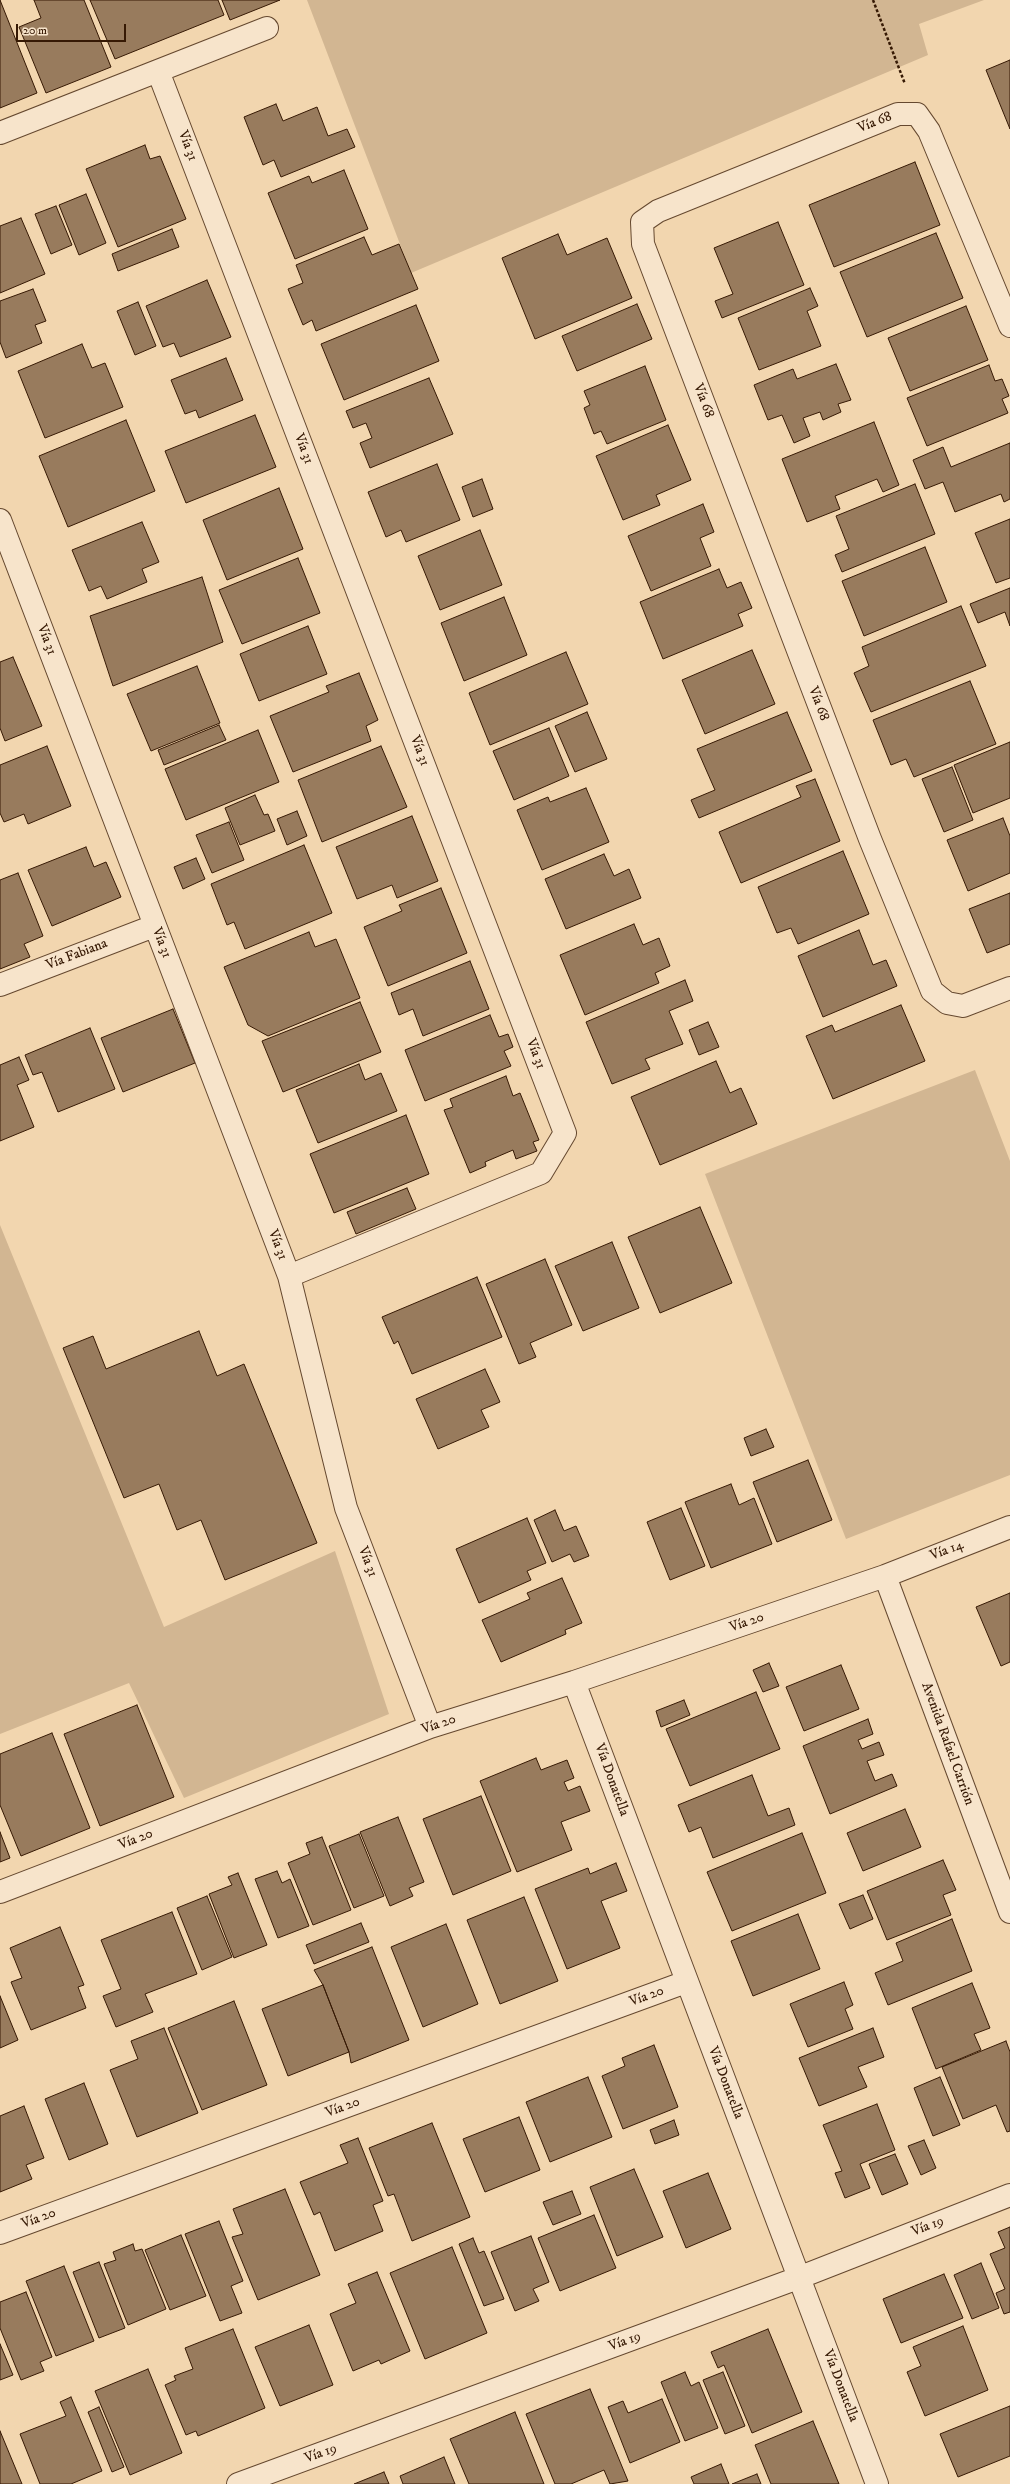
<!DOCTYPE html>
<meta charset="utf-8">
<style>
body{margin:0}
#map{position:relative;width:1010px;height:2484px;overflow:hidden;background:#f2d6af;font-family:"IM FELL DW Pica",serif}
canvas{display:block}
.scale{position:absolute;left:16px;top:24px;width:110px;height:18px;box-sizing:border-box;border:2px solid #361904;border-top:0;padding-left:5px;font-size:12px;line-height:14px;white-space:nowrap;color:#361904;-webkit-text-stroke:3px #f7e4cb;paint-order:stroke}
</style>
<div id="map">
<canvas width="1010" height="2484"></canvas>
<div class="scale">20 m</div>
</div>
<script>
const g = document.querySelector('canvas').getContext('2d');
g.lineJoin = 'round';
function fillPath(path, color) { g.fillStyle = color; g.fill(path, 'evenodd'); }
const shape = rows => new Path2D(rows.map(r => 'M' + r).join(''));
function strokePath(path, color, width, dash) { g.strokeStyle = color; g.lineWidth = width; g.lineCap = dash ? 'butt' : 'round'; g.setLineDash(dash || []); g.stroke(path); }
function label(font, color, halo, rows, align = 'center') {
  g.font = font + ' "IM FELL DW Pica",serif'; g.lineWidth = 3; g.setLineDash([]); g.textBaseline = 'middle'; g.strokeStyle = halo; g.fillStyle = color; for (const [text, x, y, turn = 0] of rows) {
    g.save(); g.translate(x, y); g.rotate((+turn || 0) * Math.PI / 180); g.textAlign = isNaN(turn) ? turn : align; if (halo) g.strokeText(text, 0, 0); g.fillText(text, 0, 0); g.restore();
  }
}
fillPath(shape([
 [307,0,984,0,919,24,928,55,411,273],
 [975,1070,1010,1161,1010,1475,846,1539,705,1174],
 [0,1225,164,1627,335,1551,389,1714,184,1798,129,1683,0,1734]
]), '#d2b692');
const building = shape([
 [0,0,37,93,0,108,0,0],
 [34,0,84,0,111,67,46,93,19,27,41,18,34,0],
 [90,0,218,0,224,15,115,59,90,0],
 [222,0,280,0,230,20,222,0],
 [1010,60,1010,129,986,70,1010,60],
 [276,104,283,121,317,107,328,136,347,129,355,147,281,177,274,160,263,165,244,117,276,104],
 [145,145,150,159,160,156,186,219,118,247,86,169,145,145],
 [915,162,940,225,834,267,809,205,915,162],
 [344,170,368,229,295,259,268,193,309,176,312,183,344,170],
 [86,194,106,243,79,255,59,205,86,194],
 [56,206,72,245,51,254,35,214,56,206],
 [21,218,45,274,0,293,0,226,21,218],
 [778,222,804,285,722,318,715,301,733,294,714,248,778,222],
 [172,229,179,247,118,271,112,254,172,229],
 [936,233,963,298,867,337,840,272,936,233],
 [558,234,567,255,607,238,632,298,535,339,502,258,558,234],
 [364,237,372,255,399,244,418,289,316,331,312,320,303,325,288,289,303,283,296,265,364,237],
 [207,280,231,337,180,357,174,343,163,347,146,306,207,280],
 [810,288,818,306,807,311,821,346,759,370,738,318,810,288],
 [33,289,46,321,35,325,42,343,6,358,0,342,0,301,33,289],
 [138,302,156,346,135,355,117,311,138,302],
 [637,304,652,339,577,371,562,336,637,304],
 [416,305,439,361,344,400,321,344,416,305],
 [966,306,988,360,910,391,888,338,966,306],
 [82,344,92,368,105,363,123,407,45,438,18,371,82,344],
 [226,358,243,400,199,418,196,410,185,414,171,380,226,358],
 [836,364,851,400,838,404,841,412,823,420,820,412,803,418,810,436,794,443,782,415,768,420,754,385,793,369,797,379,836,364],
 [989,365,995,381,1002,379,1009,396,1002,399,1008,413,927,446,907,398,989,365],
 [645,366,666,420,607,444,601,431,594,434,584,408,590,405,584,391,645,366],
 [429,378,453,434,370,468,360,443,372,438,366,423,353,428,346,411,429,378],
 [255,415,276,467,186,503,165,451,255,415],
 [126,420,155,491,68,527,39,456,126,420],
 [874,422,899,485,883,492,877,479,835,496,840,509,807,522,782,459,874,422],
 [668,425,691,480,656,495,660,505,623,520,596,456,668,425],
 [1010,443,1010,499,1004,502,1001,494,955,512,943,482,925,489,913,460,943,447,951,467,1010,443],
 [437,464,460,520,406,542,401,530,386,537,368,492,437,464],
 [482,479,493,509,473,517,462,487,482,479],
 [915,484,935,534,842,572,835,555,849,549,836,516,915,484],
 [279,488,303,549,227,580,203,520,279,488],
 [703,504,714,532,700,538,711,566,651,591,628,536,703,504],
 [1010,519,1010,578,996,583,975,533,1010,519],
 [142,522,159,562,142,569,147,582,107,599,101,586,89,591,72,550,142,522],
 [480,530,502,585,440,610,418,556,480,530],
 [925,547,947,602,864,636,842,581,925,547],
 [298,558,320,613,242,644,219,590,298,558],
 [719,569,727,588,741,582,752,608,738,614,743,626,663,659,640,602,719,569],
 [202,577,223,642,113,686,90,616,202,577],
 [1010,588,1010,626,1005,612,978,623,970,604,1010,588],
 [504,597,527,655,464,681,441,623,504,597],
 [961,606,986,666,871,712,854,673,869,666,862,647,961,606],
 [308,626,327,674,259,701,240,654,308,626],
 [752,650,775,704,705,734,682,680,752,650],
 [566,652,588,704,490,745,469,693,566,652],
 [13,657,42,726,5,741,0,728,0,662,13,657],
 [197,666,220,723,151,751,127,694,197,666],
 [359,673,378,720,366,726,371,741,293,772,270,716,329,692,326,686,359,673],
 [970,681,996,744,914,777,906,759,891,765,873,720,970,681],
 [587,712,607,759,575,772,555,726,587,712],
 [787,712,812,771,699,818,691,800,715,790,697,749,787,712],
 [219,725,226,740,164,765,158,750,219,725],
 [549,728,569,776,514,800,493,751,549,728],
 [258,730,279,782,186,820,165,769,258,730],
 [1010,742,1010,798,973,813,954,765,1010,742],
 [47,746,71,806,28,824,24,814,4,822,0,813,0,765,47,746],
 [381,746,407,807,322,842,298,780,381,746],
 [952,767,973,820,944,832,922,779,952,767],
 [815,779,840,841,741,883,719,832,801,797,796,786,815,779],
 [586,788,609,842,542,870,517,810,548,797,550,802,586,788],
 [255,795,264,815,268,814,275,831,240,845,225,808,255,795],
 [297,811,307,836,287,845,277,819,297,811],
 [412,816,438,881,397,898,392,885,357,899,336,847,412,816],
 [1003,818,1010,836,1010,873,968,891,947,840,1003,818],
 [229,822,244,860,212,873,196,835,229,822],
 [304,845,332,913,245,949,234,922,227,925,211,884,304,845],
 [86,847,94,867,106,862,121,897,52,926,28,870,86,847],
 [843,851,869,914,798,944,791,928,777,933,758,887,843,851],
 [604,854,614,876,629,869,641,898,566,929,545,879,604,854],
 [196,858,205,879,183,889,174,867,196,858],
 [18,873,43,936,24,944,30,957,0,969,0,880,18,873],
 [441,888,467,953,388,986,364,927,402,911,399,905,441,888],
 [1010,893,1010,944,987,953,969,909,1010,893],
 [634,924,643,945,659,938,670,966,655,973,659,983,585,1015,560,955,634,924],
 [859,930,873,965,886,960,897,986,823,1017,798,956,859,930],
 [309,932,315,947,336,939,360,998,268,1036,248,1025,224,967,309,932],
 [470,961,489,1009,423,1036,413,1009,399,1015,391,993,470,961],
 [685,980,693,1001,669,1011,683,1044,645,1059,650,1069,612,1084,586,1022,685,980],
 [360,1002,381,1052,283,1092,262,1041,360,1002],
 [901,1005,925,1061,833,1099,806,1036,832,1025,835,1032,901,1005],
 [173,1009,195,1063,123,1092,101,1038,173,1009],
 [490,1015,499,1037,508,1034,513,1047,504,1051,511,1066,425,1101,405,1050,490,1015],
 [708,1022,719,1047,699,1055,689,1030,708,1022],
 [90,1028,115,1089,58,1112,42,1072,33,1075,25,1055,90,1028],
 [19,1057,29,1080,17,1085,34,1127,0,1141,0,1065,19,1057],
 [716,1061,730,1093,741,1088,757,1124,660,1165,631,1097,716,1061],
 [359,1064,365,1080,381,1073,397,1111,318,1143,296,1090,359,1064],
 [506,1076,513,1096,520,1093,539,1140,533,1142,537,1151,516,1159,513,1150,485,1162,486,1166,470,1173,444,1110,453,1107,450,1099,506,1076],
 [406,1115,429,1174,334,1213,310,1154,406,1115],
 [407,1188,416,1209,356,1234,347,1212,407,1188],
 [700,1207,732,1283,660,1313,628,1237,700,1207],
 [612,1242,639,1308,583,1331,555,1266,612,1242],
 [545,1259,572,1325,530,1343,536,1357,519,1364,486,1284,545,1259],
 [477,1277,502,1337,412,1374,398,1341,394,1344,382,1317,477,1277],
 [199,1331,217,1376,244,1364,317,1543,225,1580,201,1520,177,1530,159,1484,124,1498,63,1348,93,1336,106,1369,199,1331],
 [485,1369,500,1402,481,1410,489,1427,438,1449,416,1399,485,1369],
 [766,1429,774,1447,751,1456,744,1438,766,1429],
 [808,1460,832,1520,777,1542,753,1482,808,1460],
 [731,1484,739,1505,754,1498,772,1544,711,1568,685,1502,731,1484],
 [681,1508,705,1566,670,1580,647,1522,681,1508],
 [555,1510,564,1531,576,1526,589,1556,574,1562,570,1554,552,1562,534,1520,555,1510],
 [527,1518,546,1563,527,1571,531,1580,479,1603,456,1549,527,1518],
 [562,1578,582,1623,565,1630,566,1634,501,1662,482,1620,530,1599,527,1593,562,1578],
 [1010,1593,1010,1662,1001,1666,976,1607,1010,1593],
 [769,1663,779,1686,763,1692,753,1670,769,1663],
 [841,1665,859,1709,804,1731,786,1687,841,1665],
 [756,1692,780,1749,690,1786,666,1729,756,1692],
 [684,1700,690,1715,661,1727,656,1711,684,1700],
 [137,1705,174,1797,100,1826,64,1734,137,1705],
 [868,1719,873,1734,858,1740,862,1749,879,1742,884,1755,867,1761,875,1781,892,1774,897,1786,830,1814,803,1746,868,1719],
 [52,1733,90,1828,21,1856,0,1805,0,1754,52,1733],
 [536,1758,541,1770,567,1760,574,1778,564,1782,568,1791,580,1786,590,1811,561,1822,572,1850,517,1872,480,1781,536,1758],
 [752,1775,768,1816,789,1808,795,1825,713,1858,701,1827,689,1832,678,1805,752,1775],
 [481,1796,511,1871,453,1895,423,1819,481,1796],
 [905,1809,921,1847,863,1871,847,1833,905,1809],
 [398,1817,424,1882,409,1888,413,1896,390,1906,360,1832,398,1817],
 [0,1832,10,1858,0,1862,0,1832],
 [802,1833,826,1893,732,1931,707,1872,802,1833],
 [359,1834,384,1896,354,1908,329,1846,359,1834],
 [322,1837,351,1910,313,1925,288,1863,310,1854,306,1843,322,1837],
 [943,1860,956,1890,943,1895,951,1915,887,1940,867,1891,943,1860],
 [616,1863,627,1891,601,1901,620,1948,567,1969,535,1889,588,1868,590,1874,616,1863],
 [277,1871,282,1883,290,1879,309,1926,278,1938,255,1879,277,1871],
 [238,1873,267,1945,234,1958,209,1894,232,1885,228,1877,238,1873],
 [863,1895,873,1919,850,1929,839,1904,863,1895],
 [207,1896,232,1957,202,1970,177,1908,207,1896],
 [524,1897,558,1981,500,2004,467,1920,524,1897],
 [172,1912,197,1974,145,1994,153,2012,116,2027,103,1996,121,1989,101,1940,172,1912],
 [798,1914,820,1969,753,1996,731,1941,798,1914],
 [952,1919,972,1971,888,2005,875,1973,903,1961,896,1943,952,1919],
 [361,1923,369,1942,314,1964,306,1945,361,1923],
 [446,1924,478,2004,423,2027,391,1947,446,1924],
 [60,1927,84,1985,78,1987,86,2008,31,2030,11,1982,22,1978,10,1948,60,1927],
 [372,1947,409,2040,351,2063,349,2052,323,1985,314,1970,372,1947],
 [844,1982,853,2005,845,2009,853,2029,808,2047,790,2004,844,1982],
 [972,1983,990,2028,974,2034,981,2050,936,2069,912,2008,972,1983],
 [323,1985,349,2052,288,2076,262,2009,323,1985],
 [0,1996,18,2040,0,2048,0,1996],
 [234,2001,267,2085,202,2110,168,2028,234,2001],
 [164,2028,198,2113,137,2137,110,2070,138,2059,131,2041,164,2028],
 [873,2028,884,2057,858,2067,867,2087,819,2106,799,2058,873,2028],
 [1006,2041,1010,2052,1010,2131,1007,2132,996,2105,963,2119,942,2067,1006,2041],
 [654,2045,678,2107,623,2129,602,2076,625,2066,622,2058,654,2045],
 [588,2077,612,2137,550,2162,526,2102,588,2077],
 [940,2077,960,2125,933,2136,914,2088,940,2077],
 [84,2083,108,2144,69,2160,45,2099,84,2083],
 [877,2104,895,2150,860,2164,870,2188,845,2198,835,2173,842,2171,823,2125,877,2104],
 [24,2106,44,2158,26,2165,32,2179,0,2192,0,2116,24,2106],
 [519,2117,540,2170,485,2192,463,2139,519,2117],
 [674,2120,679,2135,655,2144,650,2130,674,2120],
 [432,2123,470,2217,412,2241,394,2194,388,2196,369,2148,432,2123],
 [358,2138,383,2201,373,2205,383,2231,335,2251,320,2212,314,2215,300,2182,348,2163,340,2145,358,2138],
 [924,2140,936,2168,921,2175,908,2146,924,2140],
 [895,2154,908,2184,882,2195,869,2164,895,2154],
 [634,2169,663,2237,617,2256,590,2187,634,2169],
 [708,2173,731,2229,686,2248,663,2191,708,2173],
 [285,2189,320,2275,258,2300,232,2237,243,2234,233,2209,285,2189],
 [572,2191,581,2214,553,2225,543,2202,572,2191],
 [594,2215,616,2268,560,2291,538,2238,594,2215],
 [219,2221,243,2281,231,2286,242,2313,220,2321,185,2234,219,2221],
 [1010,2227,1010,2312,1004,2314,996,2293,1005,2289,990,2254,1005,2248,998,2232,1010,2227],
 [181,2235,206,2296,170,2310,145,2250,181,2235],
 [531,2236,549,2282,533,2289,539,2301,515,2311,491,2252,531,2236],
 [473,2238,479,2253,484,2251,504,2299,484,2306,459,2244,473,2238],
 [133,2244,135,2251,142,2249,166,2309,128,2325,104,2264,116,2260,113,2252,133,2244],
 [452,2247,487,2333,425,2359,390,2273,452,2247],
 [99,2262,125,2328,99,2338,73,2272,99,2262],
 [981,2263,999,2308,972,2319,954,2275,981,2263],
 [64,2266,94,2341,56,2356,26,2281,64,2266],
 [377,2272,410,2351,381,2364,379,2360,353,2371,330,2314,356,2303,348,2284,377,2272],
 [944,2274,963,2318,901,2343,883,2299,944,2274],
 [26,2292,52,2357,40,2362,44,2371,21,2380,0,2328,0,2302,26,2292],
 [309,2325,333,2385,280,2406,255,2347,309,2325],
 [963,2326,988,2390,925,2416,907,2372,921,2366,913,2347,963,2326],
 [233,2329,265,2408,198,2436,196,2431,186,2435,165,2385,176,2380,174,2376,193,2369,185,2348,233,2329],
 [768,2329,802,2412,752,2433,724,2365,718,2368,711,2352,768,2329],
 [0,2344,13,2375,0,2380,0,2344],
 [148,2369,182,2453,130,2475,95,2391,148,2369],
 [685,2372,691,2386,699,2382,718,2428,685,2441,661,2382,685,2372],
 [723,2372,745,2426,725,2434,703,2380,723,2372],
 [590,2389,628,2481,610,2484,604,2470,571,2484,555,2484,526,2414,590,2389],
 [71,2397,102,2471,71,2484,40,2484,20,2434,66,2416,60,2402,71,2397],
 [662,2399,680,2442,630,2463,608,2407,623,2401,628,2413,662,2399],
 [1010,2406,1010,2456,958,2477,940,2434,1010,2406],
 [99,2407,124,2467,112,2472,88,2412,99,2407],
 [515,2412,544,2484,469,2484,450,2439,515,2412],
 [813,2421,839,2484,771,2484,755,2445,813,2421],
 [0,2431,22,2484,0,2484,0,2431],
 [444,2457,455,2484,403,2484,400,2476,444,2457],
 [721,2464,729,2484,694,2484,691,2477,721,2464],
 [384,2472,389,2484,354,2484,384,2472],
 [757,2474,761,2484,732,2484,757,2474]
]);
fillPath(building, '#987b5d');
strokePath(building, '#361904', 1);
const minor = shape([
 [158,71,565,1133,541,1173,289,1276],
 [0,133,267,28],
 [1010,326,929,131,917,114,898,114,658,211,642,222,643,244,870,839,932,991,947,1003,963,1006,1010,988],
 [0,520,289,1276,346,1508,430,1727],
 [0,985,154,926],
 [885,1576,1010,1912],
 [574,1682,877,2484],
 [0,1892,430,1727,574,1682,885,1576,1010,1527],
 [0,2233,686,1982],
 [238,2484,798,2278,1010,2195]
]);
strokePath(minor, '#65482f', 24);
strokePath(shape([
 [873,0,905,84]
]), '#361904', 2.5, [3, 2]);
strokePath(minor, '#f7e4cb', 22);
label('14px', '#361904', '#f7e4cb', [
 ["Vía 68",875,123,-22],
 ["Vía 31",187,146,69],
 ["Vía 68",703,401,69],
 ["Vía 31",303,449,69],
 ["Vía 31",46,640,69],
 ["Vía 68",818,704,69],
 ["Vía 31",419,751,69],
 ["Vía 31",161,943,69],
 ["Vía Fabiana",77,955,-21],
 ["Vía 31",535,1054,69],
 ["Vía 31",277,1245,69],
 ["Vía 14",947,1551,-21],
 ["Vía 31",367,1562,69],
 ["Vía 20",747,1623,-19],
 ["Vía 20",439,1725,-19],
 ["Avenida Rafael Carrión",947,1744,70],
 ["Vía Donatella",611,1780,70],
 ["Vía 20",136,1840,-21],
 ["Vía 20",647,1997,-20],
 ["Vía Donatella",725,2083,69],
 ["Vía 20",343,2108,-20],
 ["Vía 20",39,2219,-20],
 ["Vía 19",928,2227,-21],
 ["Vía 19",625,2342,-20],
 ["Vía Donatella",840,2386,69],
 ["Vía 19",321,2454,-20]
]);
</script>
